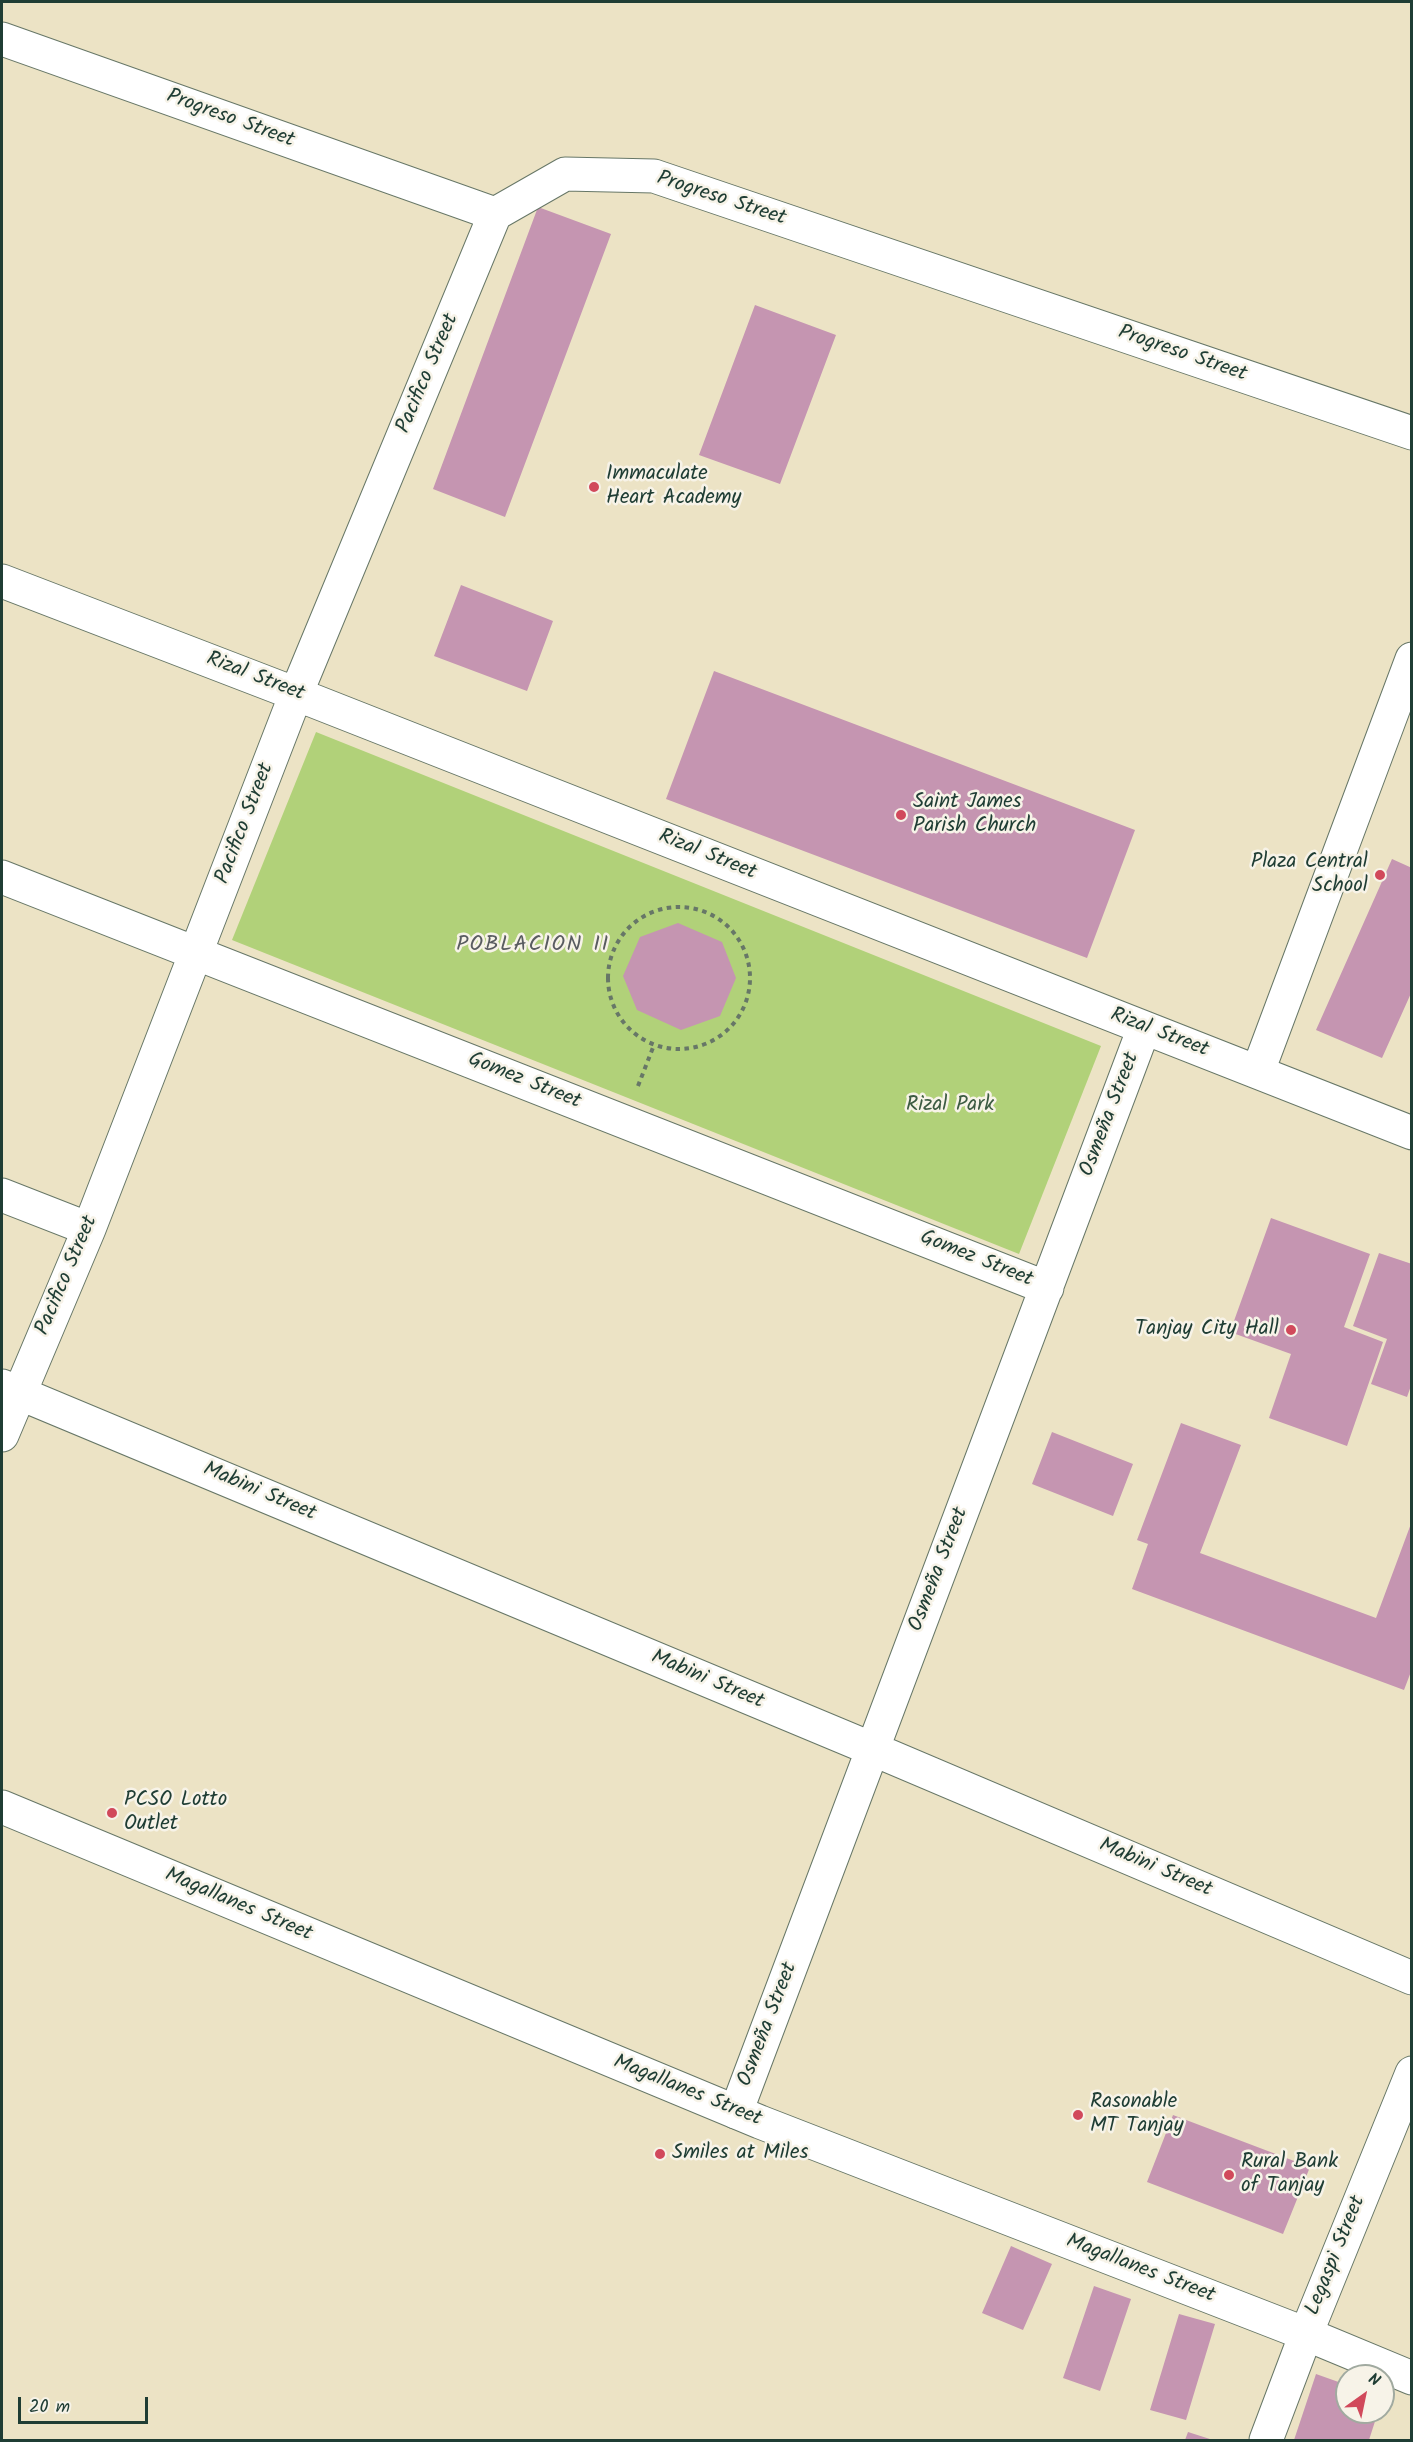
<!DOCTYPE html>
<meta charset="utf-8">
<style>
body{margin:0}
#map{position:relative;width:1413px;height:2442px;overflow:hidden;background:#ece3c5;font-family:Kalam,sans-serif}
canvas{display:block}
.frame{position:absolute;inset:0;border:3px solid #1f3d34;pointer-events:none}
.north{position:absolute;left:1335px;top:2364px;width:60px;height:60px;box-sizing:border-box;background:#f7f3e8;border:2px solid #a1aaa0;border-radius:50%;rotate:33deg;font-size:16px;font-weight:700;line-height:24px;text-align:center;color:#1f3d34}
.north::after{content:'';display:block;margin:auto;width:21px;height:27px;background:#d1495b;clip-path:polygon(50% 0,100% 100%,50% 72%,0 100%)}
.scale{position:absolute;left:18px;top:2397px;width:130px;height:27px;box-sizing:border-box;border:3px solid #1f3d34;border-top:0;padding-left:8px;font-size:18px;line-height:21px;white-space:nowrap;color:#1f3d34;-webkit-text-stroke:4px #f7f3e8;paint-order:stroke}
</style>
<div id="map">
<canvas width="1413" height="2442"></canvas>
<div class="frame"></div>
<div class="north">N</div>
<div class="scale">20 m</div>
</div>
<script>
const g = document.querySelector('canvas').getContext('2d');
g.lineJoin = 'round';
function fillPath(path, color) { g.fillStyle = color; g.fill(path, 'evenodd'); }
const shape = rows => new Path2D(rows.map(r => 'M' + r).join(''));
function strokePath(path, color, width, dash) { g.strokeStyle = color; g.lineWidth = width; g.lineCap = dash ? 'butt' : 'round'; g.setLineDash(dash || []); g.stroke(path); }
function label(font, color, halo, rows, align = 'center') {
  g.font = font + ' Kalam,sans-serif'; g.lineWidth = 5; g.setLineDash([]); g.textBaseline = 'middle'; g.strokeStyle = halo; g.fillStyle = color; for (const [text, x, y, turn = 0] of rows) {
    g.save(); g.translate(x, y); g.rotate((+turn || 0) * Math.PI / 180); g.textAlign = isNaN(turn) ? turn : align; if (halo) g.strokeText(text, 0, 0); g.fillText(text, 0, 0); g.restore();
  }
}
fillPath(shape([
 [316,732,1101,1046,1019,1254,232,940]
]), '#b1d179');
fillPath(shape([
 [538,207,611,234,505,517,433,489],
 [755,305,836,335,780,484,699,455],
 [461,585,553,621,527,691,434,656],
 [714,671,1135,830,1087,958,666,799],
 [1392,859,1412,868,1412,991,1382,1058,1316,1030],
 [678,923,722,942,736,978,720,1016,681,1030,637,1010,623,976,640,937],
 [1271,1218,1370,1254,1344,1327,1383,1342,1347,1446,1269,1418,1291,1354,1230,1332],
 [1379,1253,1412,1264,1412,1383,1407,1397,1371,1384,1387,1339,1353,1326],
 [1181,1423,1241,1445,1200,1553,1376,1618,1412,1521,1412,1669,1404,1690,1132,1589,1148,1544,1137,1540],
 [1052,1432,1133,1464,1113,1516,1032,1484],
 [1173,2115,1310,2167,1283,2234,1147,2182],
 [1011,2246,1052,2264,1023,2330,982,2313],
 [1094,2286,1131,2299,1100,2391,1063,2378],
 [1179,2314,1215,2324,1186,2420,1150,2410],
 [1316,2374,1347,2385,1347,2412,1378,2412,1369,2440,1294,2440],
 [1188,2432,1213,2440,1185,2440]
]), '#c595b1');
const minor = shape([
 [2,39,495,214,565,174,654,176,1412,433],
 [2,581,296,694,1412,1133],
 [2,877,1047,1288],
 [1258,1071,1412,659],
 [2,1195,89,1229],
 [2,1386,889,1756,1412,1978],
 [2,1435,89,1229,296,694,495,214],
 [736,2112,1144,1028],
 [1266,2440,1306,2334,1412,2073]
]);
const highway = shape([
 [2,1807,760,2122,1306,2334,1412,2378]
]);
strokePath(minor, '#677767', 35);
strokePath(highway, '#677767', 35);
strokePath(shape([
 '608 978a71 71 0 1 1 142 0a71 71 0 1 1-142 0Z',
 [638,1086,654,1045]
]), '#677767', 4, [4.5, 4.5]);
strokePath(minor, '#fff', 33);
strokePath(highway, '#fff', 33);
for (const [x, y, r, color] of [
 [594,487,6,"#d1495b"],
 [901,815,6,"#d1495b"],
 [1380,875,6,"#d1495b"],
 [1291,1330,6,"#d1495b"],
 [112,1813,6,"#d1495b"],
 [1078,2115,6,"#d1495b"],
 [660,2154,6,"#d1495b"],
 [1229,2175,6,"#d1495b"]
]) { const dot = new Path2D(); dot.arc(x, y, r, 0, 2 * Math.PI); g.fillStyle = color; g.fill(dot); strokePath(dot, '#f7f3e8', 2); }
label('21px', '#1f3d34', '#f7f3e8', [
 ["Progreso Street",230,120,20],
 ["Progreso Street",721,200,18],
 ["Progreso Street",1182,355,19],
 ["Pacifico Street",429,374,-67],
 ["Rizal Street",255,678,21],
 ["Pacifico Street",246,824,-69],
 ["Rizal Street",707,856,22],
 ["Rizal Street",1159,1034,21],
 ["Gomez Street",524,1082,22],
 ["Osmeña Street",1111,1115,-69],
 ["Gomez Street",976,1260,22],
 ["Pacifico Street",68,1276,-67],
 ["Mabini Street",259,1493,23],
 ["Osmeña Street",940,1570,-69],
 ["Mabini Street",707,1681,23],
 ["Mabini Street",1155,1869,23],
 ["Magallanes Street",238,1906,23],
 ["Osmeña Street",769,2025,-69],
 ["Magallanes Street",687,2092,22],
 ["Legaspi Street",1337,2256,-68],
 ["Magallanes Street",1140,2270,21]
]);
label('21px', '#1f3d34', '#f7f3e8', [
 ["Immaculate",606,475],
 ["Heart Academy",606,499],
 ["Saint James",913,803],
 ["Parish Church",913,827],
 ["Plaza Central",1368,863,"right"],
 ["School",1368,887,"right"],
 ["Tanjay City Hall",1279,1330,"right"],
 ["PCSO Lotto",124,1801],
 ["Outlet",124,1825],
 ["Rasonable",1090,2103],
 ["MT Tanjay",1090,2127],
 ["Smiles at Miles",672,2154],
 ["Rural Bank",1241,2163],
 ["of Tanjay",1241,2187]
], 'left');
label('21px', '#3c5b42', '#f7f3e8', [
 ["Rizal Park",950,1106]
]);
g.letterSpacing = '1.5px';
label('22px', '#595c60', '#f7f3e8', [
 ["POBLACION II",533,946]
]);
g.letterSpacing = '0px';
</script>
